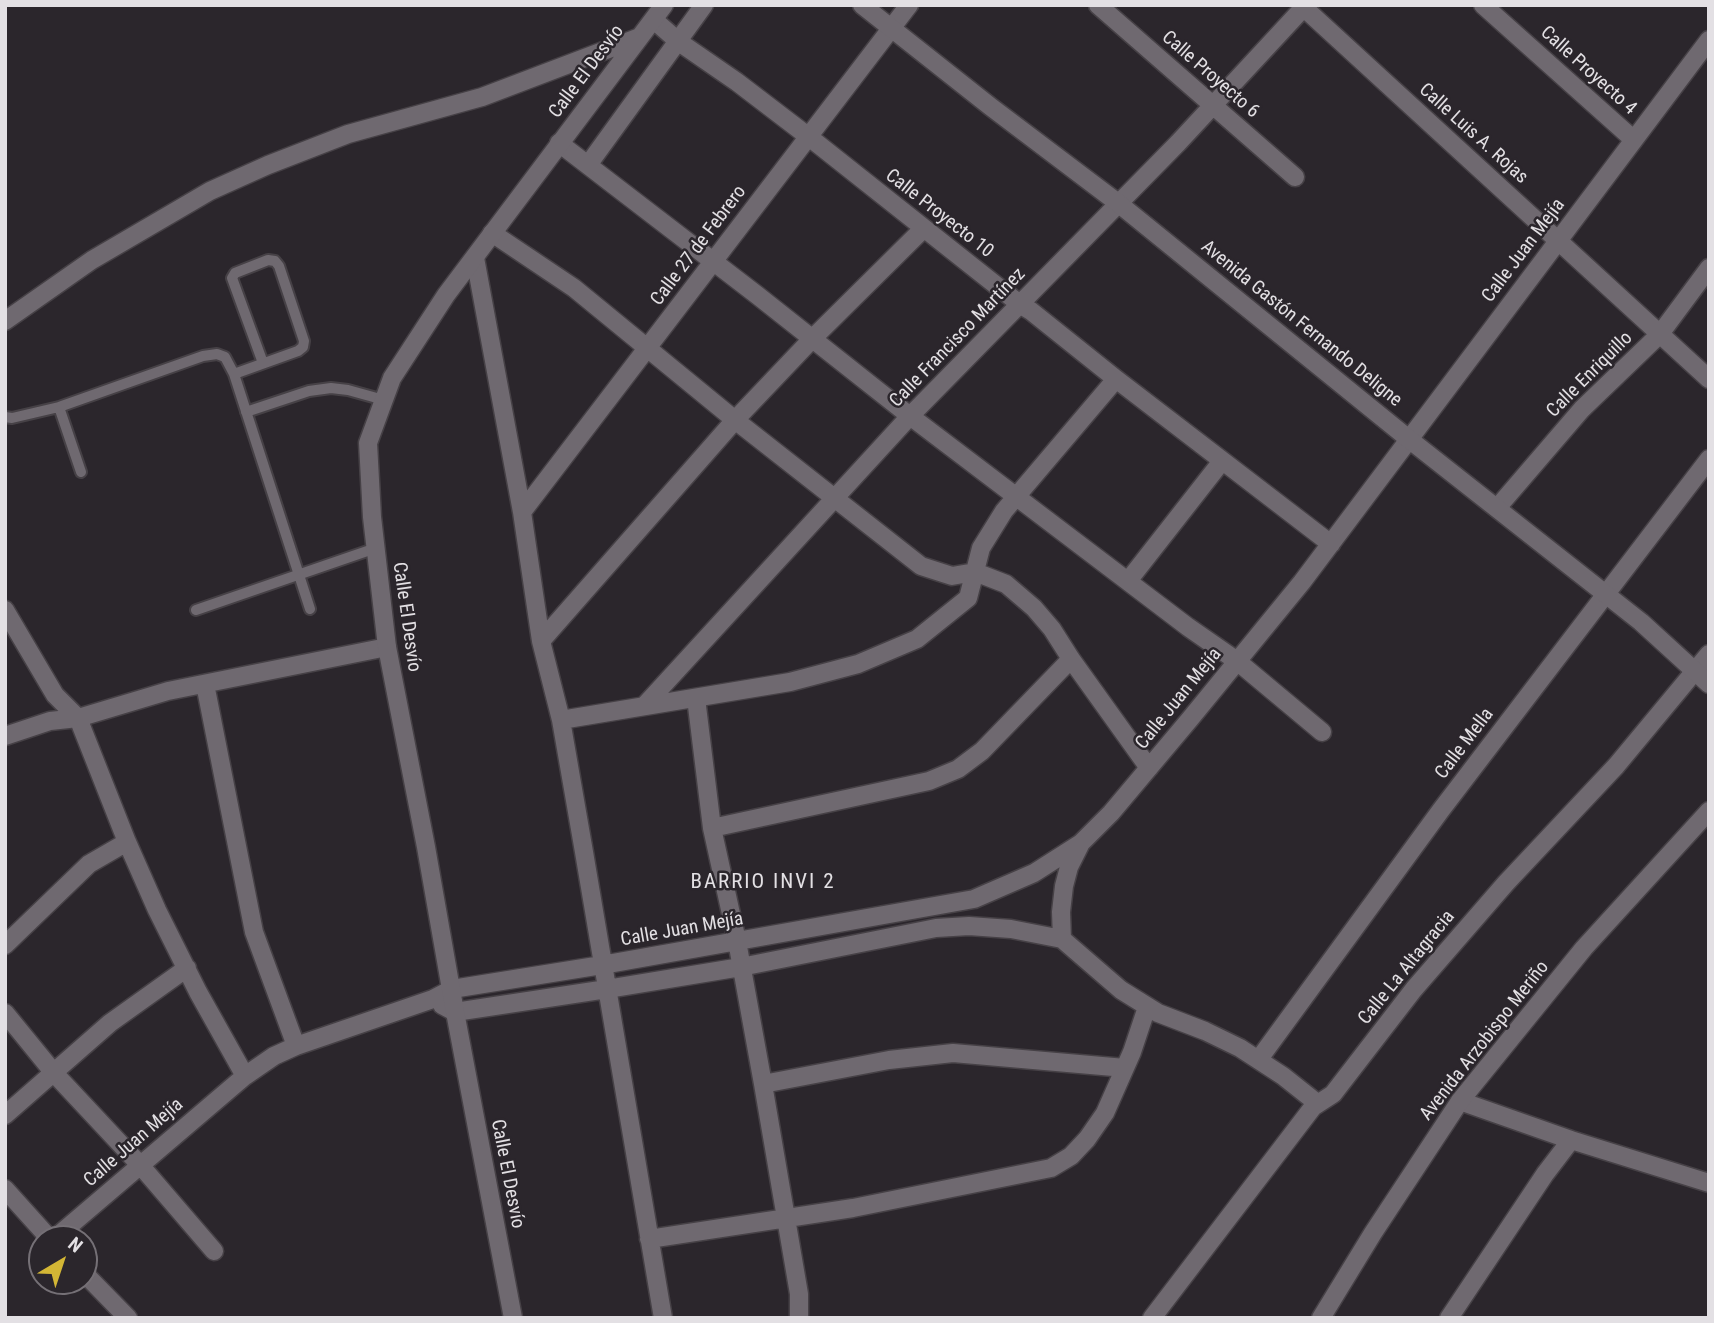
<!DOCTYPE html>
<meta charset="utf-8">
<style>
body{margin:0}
#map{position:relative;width:1714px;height:1323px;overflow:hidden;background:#2b262c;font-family:"Roboto Condensed",sans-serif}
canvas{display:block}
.frame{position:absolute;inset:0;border:7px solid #e3e0e4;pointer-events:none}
.north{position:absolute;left:28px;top:1225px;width:70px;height:70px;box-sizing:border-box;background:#2b262c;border:2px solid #757076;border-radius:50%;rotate:39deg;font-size:19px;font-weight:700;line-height:28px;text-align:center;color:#e3e0e4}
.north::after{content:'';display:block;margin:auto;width:24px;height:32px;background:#d3b635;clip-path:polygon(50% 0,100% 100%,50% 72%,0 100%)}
</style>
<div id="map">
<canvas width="1714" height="1323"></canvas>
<div class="frame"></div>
<div class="north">N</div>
</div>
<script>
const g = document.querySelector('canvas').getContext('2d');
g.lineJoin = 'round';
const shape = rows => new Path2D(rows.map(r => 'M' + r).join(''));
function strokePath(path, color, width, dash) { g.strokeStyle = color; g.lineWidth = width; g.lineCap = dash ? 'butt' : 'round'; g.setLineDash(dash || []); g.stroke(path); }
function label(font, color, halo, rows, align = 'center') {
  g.font = font + ' "Roboto Condensed",sans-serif'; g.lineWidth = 5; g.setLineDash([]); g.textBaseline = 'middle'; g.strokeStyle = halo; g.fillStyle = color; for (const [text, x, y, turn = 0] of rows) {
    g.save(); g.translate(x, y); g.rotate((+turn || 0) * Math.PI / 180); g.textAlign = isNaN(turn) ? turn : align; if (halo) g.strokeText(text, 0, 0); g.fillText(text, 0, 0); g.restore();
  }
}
const lane = shape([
 [234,374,298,351,303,347,304,341,279,266,275,261,268,260,235,273,232,278,263,363],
 [59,407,81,472],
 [246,412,309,391,331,388,348,390,384,400],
 [5,417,12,418,59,407,203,356,217,354,225,357,234,374,310,609],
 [196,610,376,548]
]);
const street = shape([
 [1098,5,1295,177],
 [1301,5,1709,379],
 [1483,5,1634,140],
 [654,20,679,42,737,82,809,137,1021,305,1031,311,1116,379,1331,544],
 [559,143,757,295,910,416,1188,627,1237,661,1322,732],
 [588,165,704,5],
 [492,233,574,288,735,420,921,566,952,576,975,572,1006,584,1034,608,1052,629,1071,659,1149,768],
 [475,258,522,512,541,641,561,720,584,852,663,1318],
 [1497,508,1582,409,1660,334,1709,268],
 [522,512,909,5],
 [1128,581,1222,461],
 [5,610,55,695,78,718,127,842,157,910,198,992,245,1076],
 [541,641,735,420,812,339,923,229],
 [205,684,254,932,296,1046],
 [696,698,712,828,737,941,763,1084,799,1294,799,1318],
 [645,705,910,416,1178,143,1306,5],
 [561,720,790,682,858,664,917,639,968,598,981,548,1004,511,1116,379],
 [5,736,50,721,78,718,168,691,387,647],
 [712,828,929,781,958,769,982,751,1071,659],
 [1062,939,1121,990,1158,1013,1205,1031,1240,1048,1283,1076,1317,1103],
 [1062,939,1061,912,1064,886,1069,867,1080,845],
 [5,945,89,864,127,842],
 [442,1005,455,1012,607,989,741,967,936,928,969,926,1011,929,1062,939],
 [5,1013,54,1073,141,1166,214,1251],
 [1259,1059,1441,810,1709,459],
 [763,1084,889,1060,953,1053,1125,1068],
 [1460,1101,1571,1140],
 [5,1115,110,1023,187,968],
 [5,1189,50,1239],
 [54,1239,245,1076,274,1056,296,1046,433,999,452,989,602,965,974,899,1034,873,1081,843,1111,813,1190,719,1302,582,1709,40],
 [649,1239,853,1208,1051,1168,1071,1156,1087,1139,1105,1113,1132,1052,1147,1007],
 [84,1273,128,1318],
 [1152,1318,1313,1107,1333,1094,1414,989,1506,883,1616,766,1709,654],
 [1449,1318,1545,1174,1571,1140,1709,1183]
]);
const secondary = shape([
 [862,5,991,107,1118,203,1410,440,1641,622,1709,684],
 [5,321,92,260,210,191,268,165,348,134,482,97,640,37],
 [513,1318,455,1012,426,847,387,647,372,517,368,443,392,378,446,295,664,5],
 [1321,1318,1373,1233,1460,1101,1584,948,1709,811]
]);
strokePath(lane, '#464146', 14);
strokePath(street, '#464146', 21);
strokePath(secondary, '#464146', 21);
strokePath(lane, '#6f6970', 10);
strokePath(street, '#6f6970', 18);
strokePath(secondary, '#6f6970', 18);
label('19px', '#e3e0e4', '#2b262c', [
 ["Calle Proyecto 4",1588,71,42],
 ["Calle El Desvío",587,72,-53],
 ["Calle Proyecto 6",1210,75,41],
 ["Calle Luis A. Rojas",1473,134,42],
 ["Calle Proyecto 10",939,214,38],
 ["Calle 27 de Febrero",699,246,-53],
 ["Calle Juan Mejía",1524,251,-53],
 ["Avenida Gastón Fernando Deligne",1301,324,39],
 ["Calle Francisco Martínez",958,338,-46],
 ["Calle Enriquillo",1590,375,-45],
 ["Calle El Desvío",406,617,82],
 ["Calle Juan Mejía",1179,699,-51],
 ["Calle Mella",1465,744,-53],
 ["Calle Juan Mejía",682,930,-10],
 ["Calle La Altagracia",1407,968,-51],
 ["Avenida Arzobispo Meriño",1485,1041,-52],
 ["Calle Juan Mejía",134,1143,-41],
 ["Calle El Desvío",507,1174,79]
]);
g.letterSpacing = '2px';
label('21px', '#e3e0e4', '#2b262c', [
 ["BARRIO INVI 2",763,883]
]);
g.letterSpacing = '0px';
</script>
